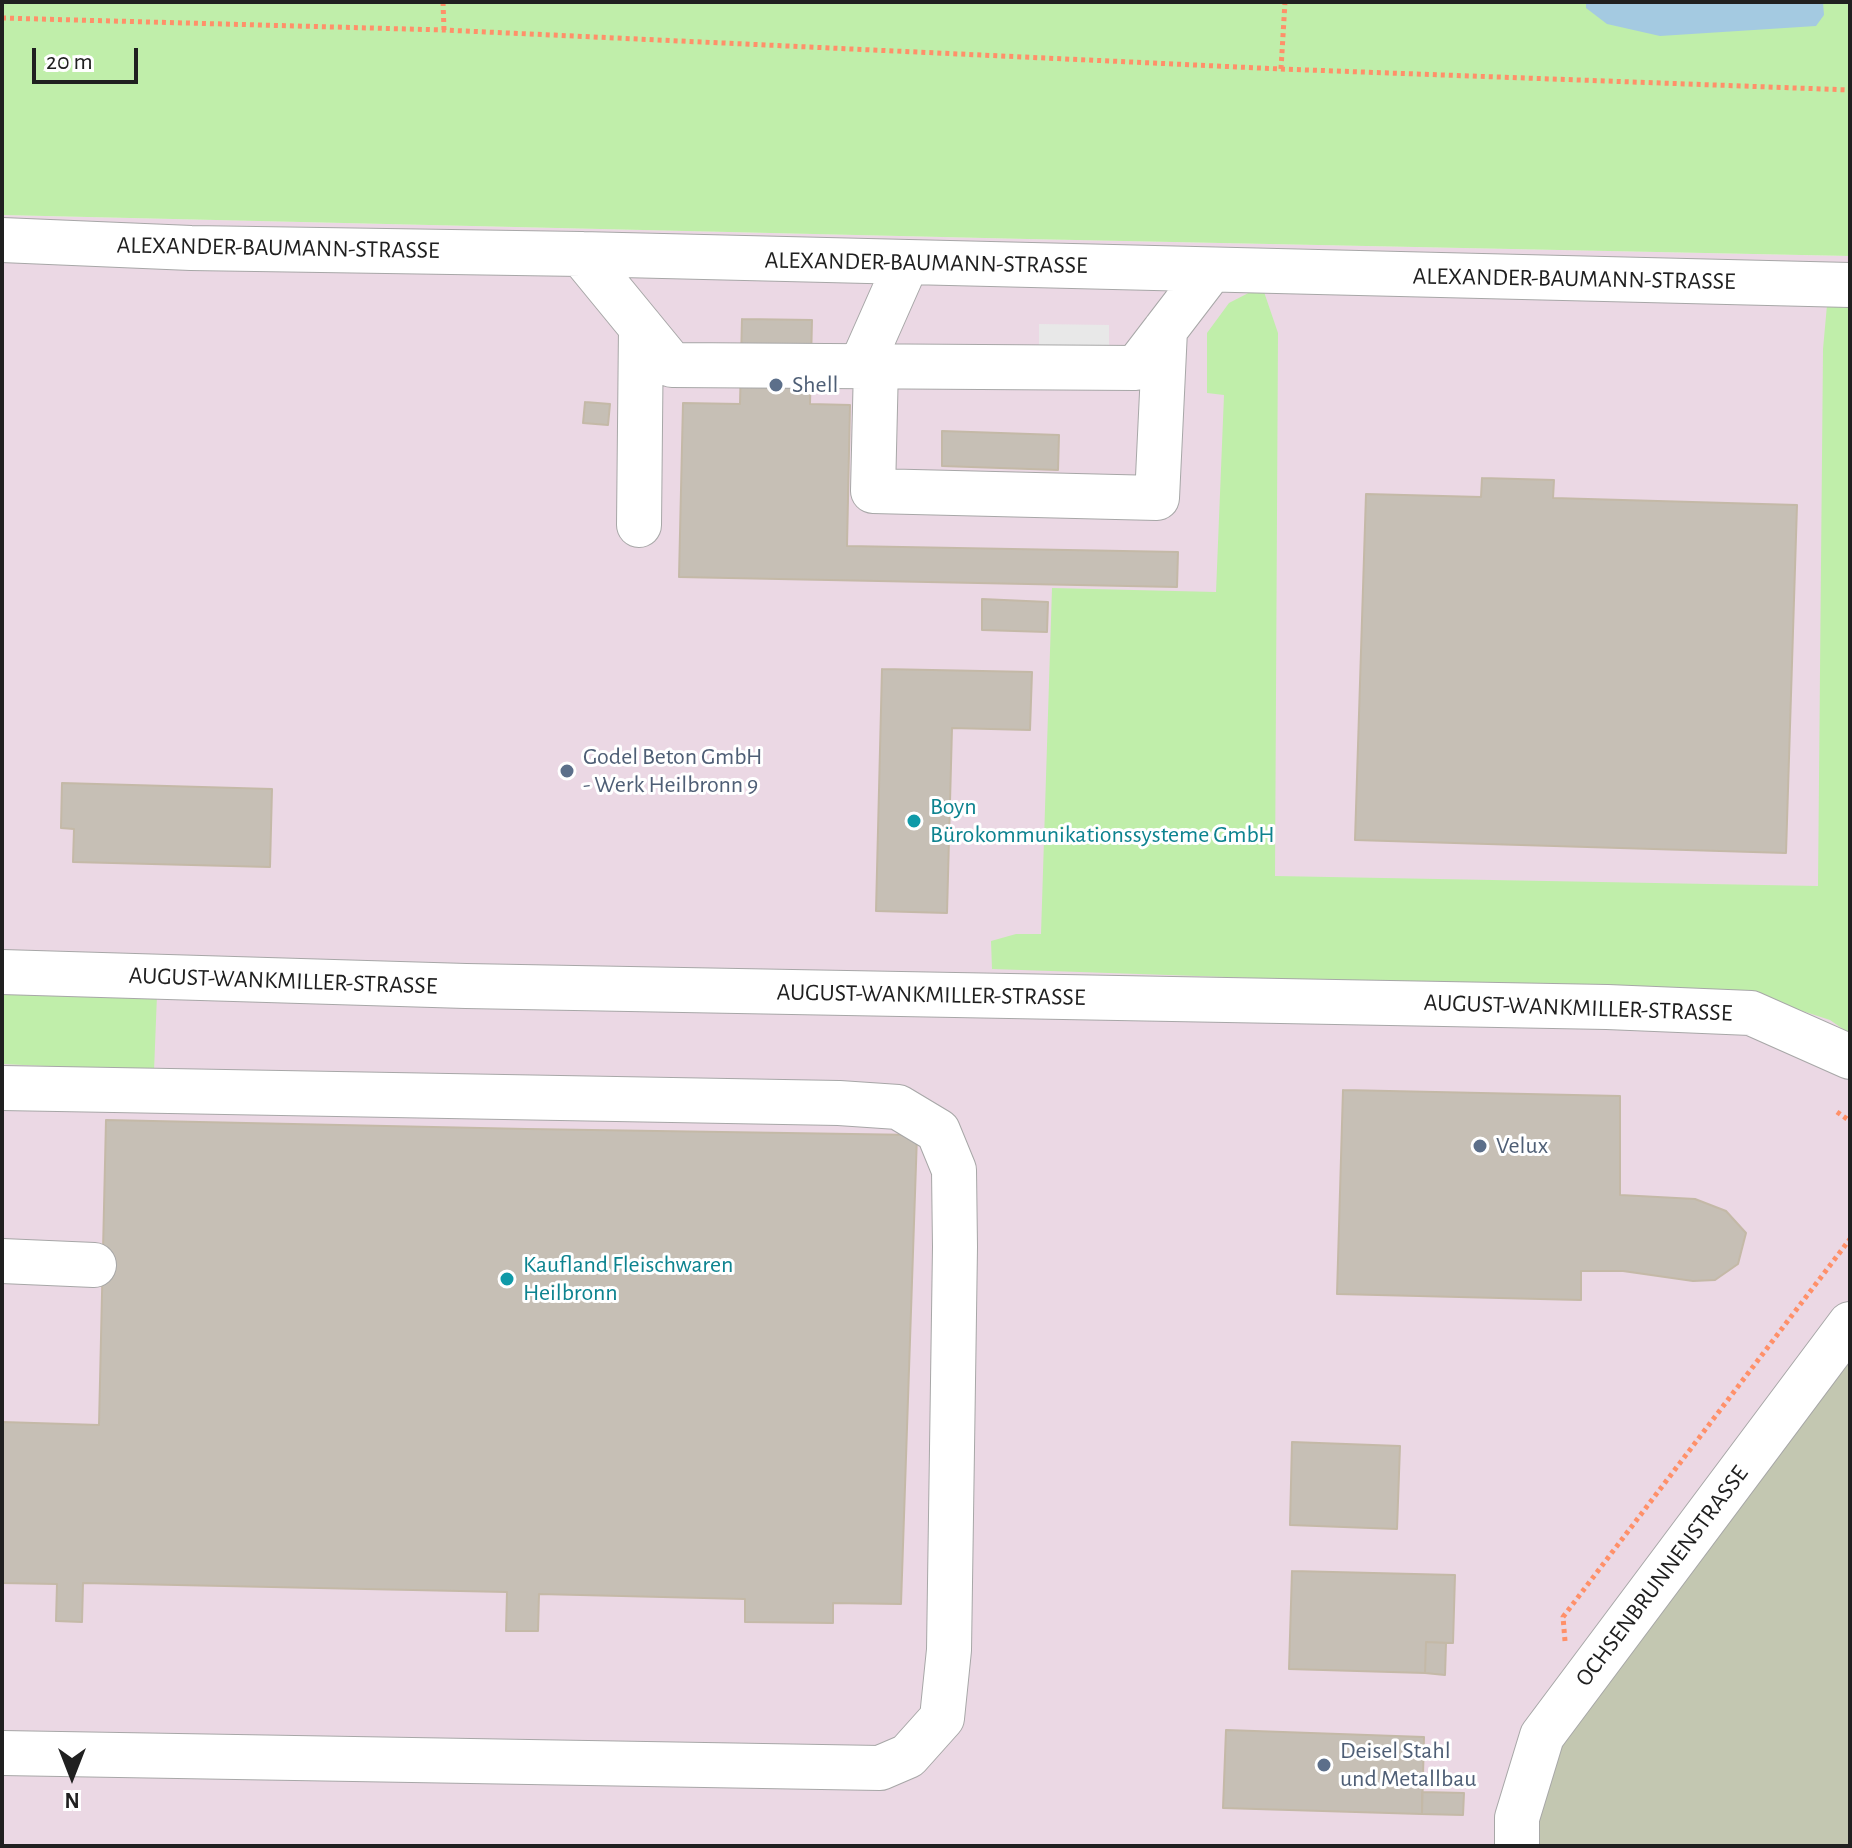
<!DOCTYPE html>
<meta charset="utf-8">
<style>
body{margin:0}
#map{position:relative;width:1852px;height:1848px;overflow:hidden;background:#f1efe6;font-family:"Alegreya Sans",sans-serif}
canvas{display:block}
.frame{position:absolute;inset:0;border:4px solid #202020;pointer-events:none}
.north{position:absolute;left:32px;top:1736px;width:80px;height:80px;-webkit-text-stroke:6px #fff;paint-order:stroke;rotate:180deg;font-size:22px;font-weight:700;line-height:32px;text-align:center;color:#202020}
.north::after{content:'';display:block;margin:auto;width:28px;height:36px;background:#202020;clip-path:polygon(50% 0,100% 100%,50% 72%,0 100%)}
.scale{position:absolute;left:32px;top:48px;width:106px;height:36px;box-sizing:border-box;border:4px solid #202020;border-top:0;padding-left:10px;font-size:24px;line-height:28px;white-space:nowrap;color:#202020;-webkit-text-stroke:6px #fff;paint-order:stroke}
</style>
<div id="map">
<canvas width="1852" height="1848"></canvas>
<div class="frame"></div>
<div class="north">N</div>
<div class="scale">20 m</div>
</div>
<script>
const g = document.querySelector('canvas').getContext('2d');
g.lineJoin = 'round';
function fillPath(path, color) { g.fillStyle = color; g.fill(path, 'evenodd'); }
const shape = rows => new Path2D(rows.map(r => 'M' + r).join(''));
function strokePath(path, color, width, dash) { g.strokeStyle = color; g.lineWidth = width; g.lineCap = dash ? 'butt' : 'round'; g.setLineDash(dash || []); g.stroke(path); }
function label(font, color, halo, rows, align = 'center') {
  g.font = font + ' "Alegreya Sans",sans-serif'; g.lineWidth = 6; g.setLineDash([]); g.textBaseline = 'middle'; g.strokeStyle = halo; g.fillStyle = color; for (const [text, x, y, turn = 0] of rows) {
    g.save(); g.translate(x, y); g.rotate((+turn || 0) * Math.PI / 180); g.textAlign = isNaN(turn) ? turn : align; if (halo) g.strokeText(text, 0, 0); g.fillText(text, 0, 0); g.restore();
  }
}
fillPath(shape([
 [2,215,1027,239,1850,256,1850,1360,1539,1846,2,1846]
]), '#ebd8e4');
fillPath(shape([
 [1850,1360,1850,1846,1539,1846,1538,1822,1561,1741]
]), '#c3c7b1');
fillPath(shape([
 [2,2,1850,2,1850,256,1027,239,2,215],
 [1262,286,1278,333,1275,876,1818,886,1823,349,1827,305,1850,305,1850,1034,1830,1020,1753,995,992,969,991,941,1016,934,1041,934,1052,588,1216,592,1224,395,1207,393,1207,333,1229,303],
 [2,990,157,995,154,1071,2,1064]
]), '#c0eeaa');
fillPath(shape([
 [1039,324,1109,325,1109,355,1039,353]
]), '#e8e8e8');
fillPath(shape([
 [1586,2,1823,2,1824,15,1816,26,1660,36,1607,24,1586,8]
]), '#a4cae1');
const building = shape([
 [742,319,812,320,810,404,850,405,847,546,1178,552,1177,587,679,577,683,403,740,404,742,319],
 [585,402,610,404,608,425,583,423,585,402],
 [942,431,1059,435,1058,470,942,466,942,431],
 [1482,478,1554,480,1553,498,1797,505,1786,853,1355,840,1366,494,1481,497,1482,478],
 [982,599,1048,602,1047,632,982,630,982,599],
 [882,669,1032,672,1030,730,952,728,947,913,876,911,882,669],
 [62,783,272,789,270,867,73,862,74,829,61,828,62,783],
 [1343,1090,1620,1096,1620,1195,1695,1199,1726,1211,1746,1233,1738,1264,1715,1280,1693,1281,1623,1271,1581,1271,1581,1300,1337,1294,1343,1090],
 [106,1120,527,1129,917,1135,901,1604,833,1603,833,1623,745,1622,745,1599,539,1594,538,1631,506,1631,507,1592,83,1583,82,1622,56,1621,57,1584,2,1583,2,1422,99,1425,106,1120],
 [1292,1442,1400,1446,1397,1529,1290,1525,1292,1442],
 [1292,1571,1455,1575,1453,1643,1426,1642,1425,1673,1289,1669,1292,1571],
 [1426,1642,1446,1643,1445,1675,1425,1673,1426,1642],
 [1226,1730,1424,1737,1422,1814,1223,1808,1226,1730],
 [1422,1792,1464,1793,1463,1815,1422,1814,1422,1792]
]);
fillPath(building, '#c6bfb5');
strokePath(building, '#c4b9a7', 2);
const minor = shape([
 [2,240,191,248,581,254,1850,285],
 [581,254,672,365,1136,368,1211,270],
 [861,366,907,262],
 [876,366,873,491,1157,498,1165,330],
 [639,525,641,327],
 [2,972,466,986,1607,1007,1751,1013,1850,1057],
 [2,1088,839,1103,898,1107,938,1131,954,1170,955,1247,949,1650,942,1718,908,1756,880,1768,2,1753],
 [2,1261,94,1265],
 [1517,1846,1517,1818,1542,1736,1850,1324]
]);
strokePath(minor, '#a7a7a7', 46);
strokePath(shape([
 [443,2,444,30],
 [2,18,444,30,1281,69,1850,90],
 [1281,69,1285,2],
 [1837,1112,1850,1121],
 [1565,1641,1563,1617,1850,1239]
]), '#ff9069', 5, [4, 4]);
strokePath(minor, '#fff', 44);
for (const [x, y, r, color] of [
 [776,385,8,"#5c6f8a"],
 [567,771,8,"#5c6f8a"],
 [914,821,8,"#0f9aa8"],
 [1480,1146,8,"#5c6f8a"],
 [507,1279,8,"#0f9aa8"],
 [1324,1765,8,"#5c6f8a"]
]) { const dot = new Path2D(); dot.arc(x, y, r, 0, 2 * Math.PI); g.fillStyle = color; g.fill(dot); strokePath(dot, '#fff', 3); }
label('24px', '#202020', '#fff', [
 ["ALEXANDER-BAUMANN-STRASSE",278,248,1],
 ["ALEXANDER-BAUMANN-STRASSE",926,263,1],
 ["ALEXANDER-BAUMANN-STRASSE",1574,279,1],
 ["AUGUST-WANKMILLER-STRASSE",283,981,2],
 ["AUGUST-WANKMILLER-STRASSE",931,995,1],
 ["AUGUST-WANKMILLER-STRASSE",1578,1008,2],
 ["OCHSENBRUNNENSTRASSE",1662,1576,-53]
]);
label('24px', '#4e5e75', '#fff', [
 ["Shell",792,385],
 ["Godel Beton GmbH",583,757],
 ["- Werk Heilbronn 9",583,785],
 ["Velux",1496,1146],
 ["Deisel Stahl",1340,1751],
 ["und Metallbau",1340,1779]
], 'left');
label('24px', '#0d838f', '#fff', [
 ["Boyn",930,807],
 ["Bürokommunikationssysteme GmbH",930,835],
 ["Kaufland Fleischwaren",523,1265],
 ["Heilbronn",523,1293]
], 'left');
</script>
